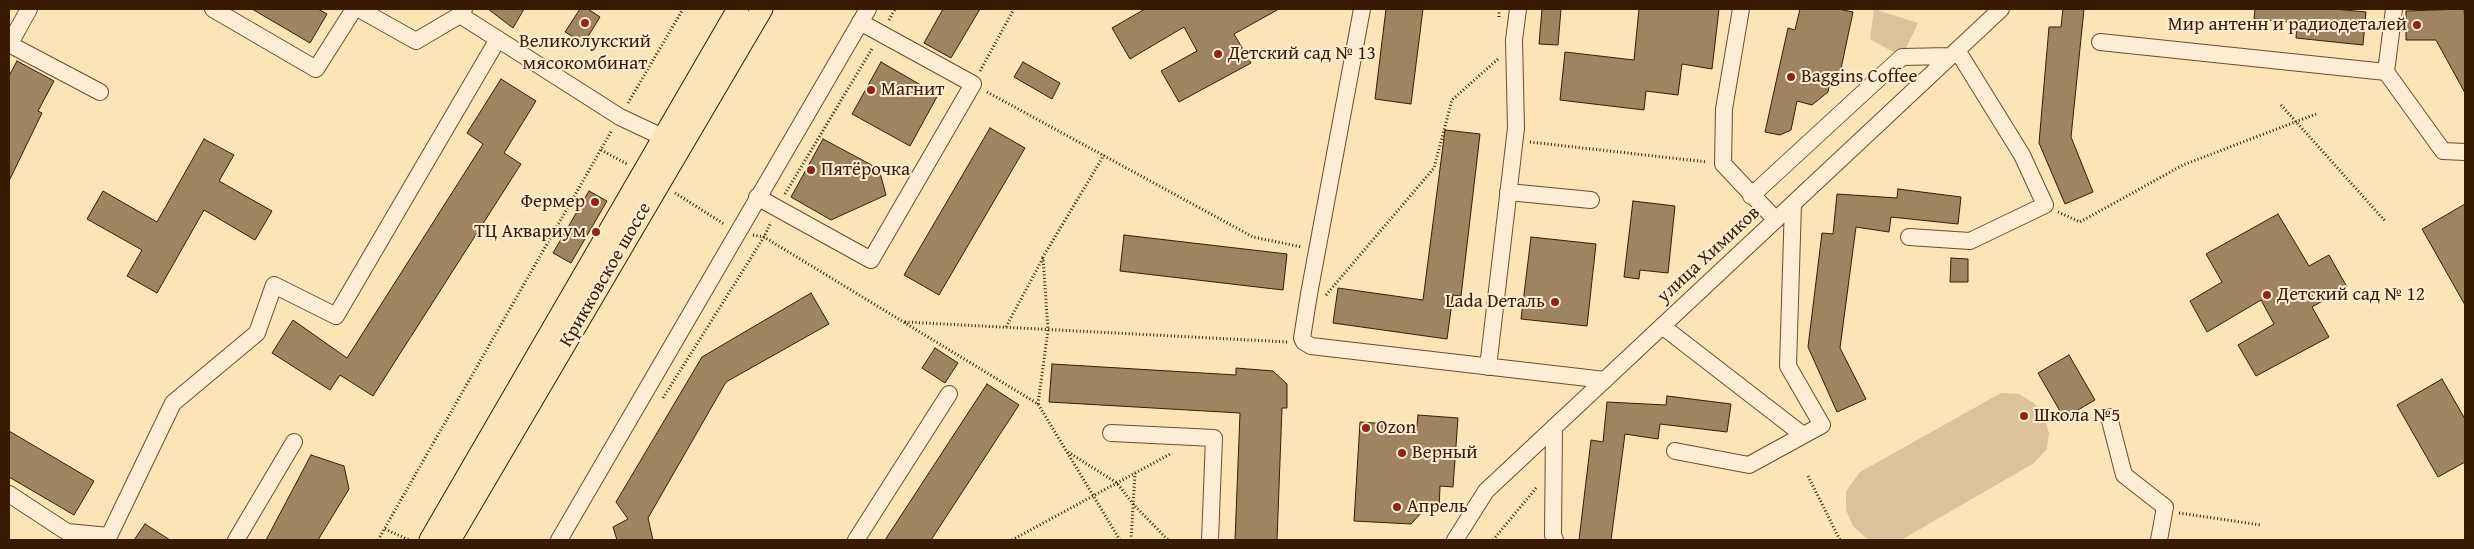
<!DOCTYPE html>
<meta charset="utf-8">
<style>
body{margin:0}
#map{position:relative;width:2474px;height:549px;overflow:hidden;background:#fce4b9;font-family:"Gentium Book Plus",serif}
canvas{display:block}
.frame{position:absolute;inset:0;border:10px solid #381b02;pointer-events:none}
</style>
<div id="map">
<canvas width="2474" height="549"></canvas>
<div class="frame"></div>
</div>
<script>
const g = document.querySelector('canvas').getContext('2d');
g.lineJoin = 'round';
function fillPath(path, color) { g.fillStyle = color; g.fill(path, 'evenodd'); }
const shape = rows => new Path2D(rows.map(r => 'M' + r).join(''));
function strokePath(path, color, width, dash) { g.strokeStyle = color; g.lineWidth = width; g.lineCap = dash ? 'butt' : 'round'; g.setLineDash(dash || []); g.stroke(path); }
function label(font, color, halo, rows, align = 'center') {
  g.font = font + ' "Gentium Book Plus",serif'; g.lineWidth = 4; g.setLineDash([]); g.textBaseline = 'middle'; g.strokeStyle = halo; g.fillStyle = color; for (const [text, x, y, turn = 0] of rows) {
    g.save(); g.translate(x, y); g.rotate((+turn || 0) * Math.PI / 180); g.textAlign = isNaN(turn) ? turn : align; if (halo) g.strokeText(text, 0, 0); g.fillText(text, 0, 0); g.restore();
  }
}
fillPath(shape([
 [1874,9,1918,23,1902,57,1870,39],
 [2001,393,2019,394,2034,403,2044,416,2049,433,2047,449,2034,463,1903,539,1874,540,1866,538,1853,526,1846,510,1846,491,1860,472]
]), '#dbc29a');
const building = shape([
 [252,9,318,9,327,14,310,43,252,9],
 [488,9,524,9,513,28,488,9],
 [580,9,588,9,600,17,584,43,565,32,580,9],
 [943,9,980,9,951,58,924,43,943,9],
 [1145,9,1279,9,1234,34,1251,63,1179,102,1161,71,1197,51,1184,27,1130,59,1112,28,1145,9],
 [1386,9,1423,9,1411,104,1375,99,1386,9],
 [1542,9,1561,9,1558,45,1539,44,1542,9],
 [1639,9,1719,9,1712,69,1682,64,1678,95,1646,91,1644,110,1560,100,1565,52,1634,60,1639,9],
 [1800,9,1838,9,1853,12,1839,78,1831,76,1828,92,1812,105,1797,101,1791,130,1780,135,1765,132,1788,28,1795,30,1800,9],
 [2063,9,2084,9,2071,137,2093,192,2065,204,2039,143,2049,27,2061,27,2063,9],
 [2255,9,2334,9,2366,12,2363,45,2296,38,2297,23,2254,19,2255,9],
 [2464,9,2465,22,2465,93,2436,40,2406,40,2406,11,2464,9],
 [17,61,54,81,38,111,42,113,9,181,9,76,17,61],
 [881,62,938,95,910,146,852,114,881,62],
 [1023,62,1060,83,1052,99,1014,77,1023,62],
 [501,79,536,101,504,153,521,164,373,396,340,375,330,390,272,353,293,320,347,358,483,144,467,133,501,79],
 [990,128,1025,148,939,295,904,275,990,128],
 [1445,130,1480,134,1461,296,1453,295,1447,339,1333,323,1338,288,1423,300,1445,130],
 [204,139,234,155,219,181,272,211,255,240,204,210,157,293,127,276,142,250,87,219,103,191,157,222,204,139],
 [823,139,879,169,886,195,831,220,791,197,823,139],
 [1898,189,1961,197,1958,224,1891,217,1889,232,1856,227,1840,348,1866,399,1837,412,1808,347,1822,233,1833,234,1837,194,1897,198,1898,189],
 [589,191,607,201,571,263,553,253,589,191],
 [1633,201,1675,206,1668,273,1640,270,1639,279,1624,277,1633,201],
 [2465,204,2465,305,2422,229,2465,204],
 [2278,214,2309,266,2329,255,2347,287,2312,307,2329,337,2256,376,2238,345,2274,324,2261,300,2207,332,2190,301,2222,282,2206,254,2278,214],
 [1124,235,1287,254,1283,290,1120,271,1124,235],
 [1531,237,1596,244,1587,326,1521,319,1531,237],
 [1951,258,1968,259,1968,282,1950,282,1951,258],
 [811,293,829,324,726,382,648,518,653,540,617,540,613,527,628,519,616,502,702,357,811,293],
 [935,348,958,363,945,383,922,368,935,348],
 [2069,355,2095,400,2064,418,2038,373,2069,355],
 [1052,364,1236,375,1236,368,1273,371,1287,384,1287,408,1282,408,1277,540,1235,540,1240,413,1049,402,1052,364],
 [2442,379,2465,419,2465,462,2438,477,2397,405,2442,379],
 [987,384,1019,405,931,540,885,540,987,384],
 [1667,396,1731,404,1727,432,1660,424,1658,439,1625,434,1611,540,1579,540,1591,440,1603,442,1607,402,1666,405,1667,396],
 [1418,415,1458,418,1453,487,1440,486,1439,511,1424,510,1411,524,1354,521,1360,422,1417,426,1418,415],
 [9,431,94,481,74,515,9,477,9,431],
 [311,455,344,466,349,489,318,540,266,540,311,455],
 [145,524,170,540,134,540,145,524]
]);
fillPath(building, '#9e8461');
strokePath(building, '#381b02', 1);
const minor = shape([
 [213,9,316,69,354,9],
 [359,9,416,41,460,15],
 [464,9,460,15,620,117,673,142],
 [1362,9,1309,294,1302,338,1304,342,1311,346,1605,380],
 [1741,9,1724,109,1723,164,1776,220],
 [2100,42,2386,72,2394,9],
 [9,44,100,92],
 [9,45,29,9],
 [2386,72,2443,151,2465,152],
 [1508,192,1591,200],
 [1751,196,1902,57,1950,56],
 [757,197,871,260,973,84,860,22],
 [1909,237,1970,241,2045,205,2022,155,1957,50],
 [1662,326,1803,435],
 [1488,367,1516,128,1514,40,1518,9],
 [2109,417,2124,475,2165,507,2159,540],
 [1554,427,1553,535,1555,540],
 [1111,433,1214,438,1210,540],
 [1675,451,1749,465,1822,425,1788,366,1793,204],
 [9,494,67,532,109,536,173,403,257,333,274,285,336,316,498,39],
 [236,540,294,442],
 [559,540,868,9],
 [856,540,949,394],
 [1455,540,1486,491,2001,9]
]);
const major = shape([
 [430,540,738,9],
 [450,540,762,9]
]);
strokePath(minor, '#694d30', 18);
strokePath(major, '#381b02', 23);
strokePath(shape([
 [1499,9,1499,17],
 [889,20,895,9],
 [980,71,1014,9],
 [987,92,1253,237,1302,247],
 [628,103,683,9],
 [2281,105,2386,222],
 [1530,142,1707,162],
 [601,150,627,164],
 [675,193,724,224],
 [785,194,873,47],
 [2058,212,2080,222,2183,165,2316,114],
 [753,235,764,237,1038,404,1120,540],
 [1326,295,1434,168,1452,100,1498,59],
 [905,322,1288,342],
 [1006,327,1043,258],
 [663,398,764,237,771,222],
 [1038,404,1048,330,1043,257,1104,155],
 [1068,452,1117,483,1133,504,1168,540],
 [1808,476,1840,540],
 [2179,513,2261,525],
 [385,529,409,540],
 [378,540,612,130],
 [1012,540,1172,453],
 [1131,540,1135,473],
 [1493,540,1537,487]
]), '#381b02', 3, [1, 2.5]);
strokePath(minor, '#fdedd2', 16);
strokePath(major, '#fce4b9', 21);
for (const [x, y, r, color] of [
 [585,23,5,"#8f2418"],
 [2417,25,5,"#8f2418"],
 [1218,54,5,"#8f2418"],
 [1791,77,5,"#8f2418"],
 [871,90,5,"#8f2418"],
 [811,170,5,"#8f2418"],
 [595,202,5,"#8f2418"],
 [596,232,5,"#8f2418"],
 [2267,295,5,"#8f2418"],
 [1555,302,5,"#8f2418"],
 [2024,416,5,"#8f2418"],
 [1366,428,5,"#8f2418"],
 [1402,453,5,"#8f2418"],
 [1397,507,5,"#8f2418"]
]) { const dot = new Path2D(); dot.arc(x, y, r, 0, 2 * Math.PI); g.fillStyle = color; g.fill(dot); strokePath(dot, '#fdedd2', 2); }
label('19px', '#381b02', '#fdedd2', [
 ["Мир антенн и радиодеталей",2407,25,"right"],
 ["Великолукский",585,42,"center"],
 ["мясокомбинат",585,64,"center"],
 ["Детский сад № 13",1228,54],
 ["Baggins Coffee",1801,77],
 ["Магнит",881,90],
 ["Пятёрочка",821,170],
 ["Фермер",585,202,"right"],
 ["ТЦ Аквариум",586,232,"right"],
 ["Детский сад № 12",2277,295],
 ["Lada Dеталь",1545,302,"right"],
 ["Школа №5",2034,416],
 ["Ozon",1376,428],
 ["Верный",1412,453],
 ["Апрель",1407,507]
], 'left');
label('19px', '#381b02', '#fdedd2', [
 ["улица Химиков",1709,255,-43],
 ["Крикковское шоссе",606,275,-60]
]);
</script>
